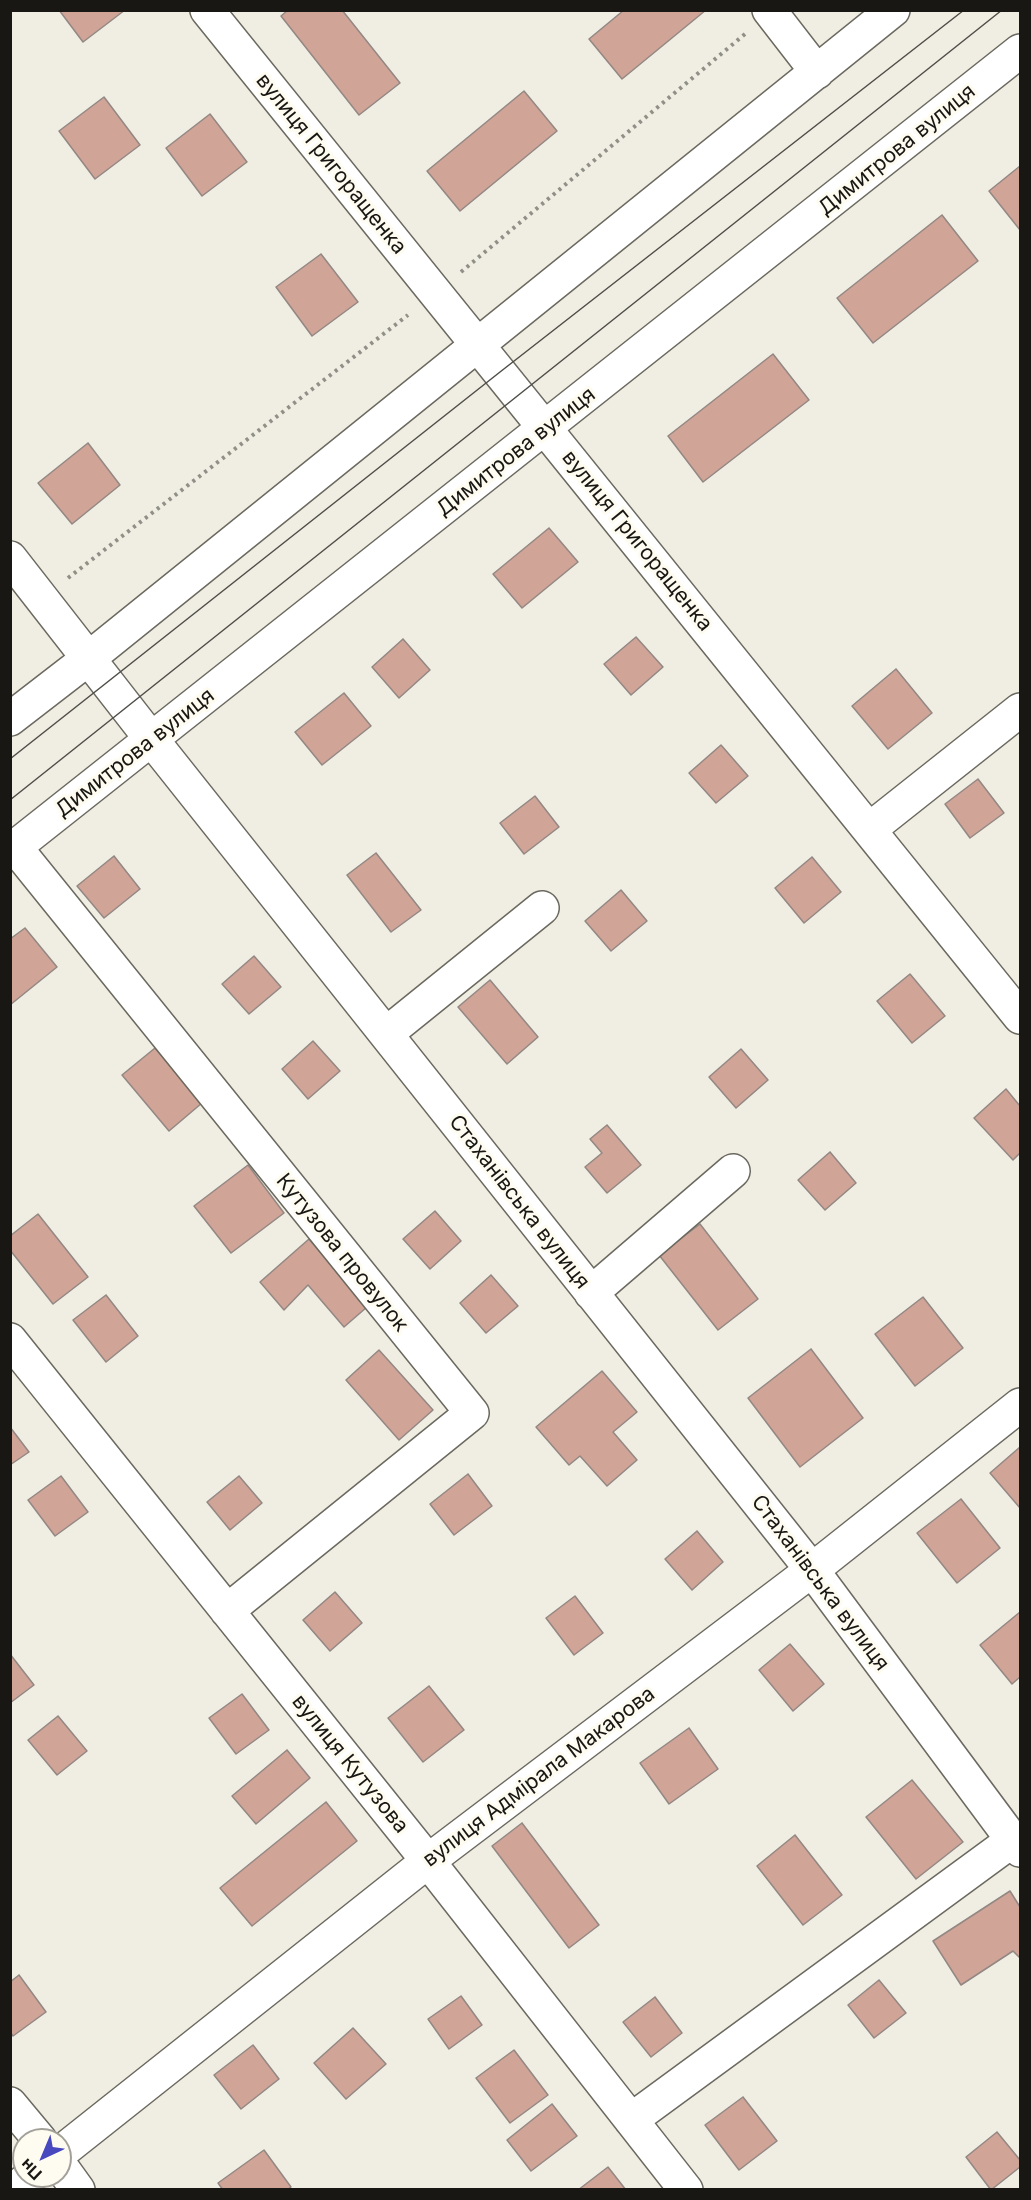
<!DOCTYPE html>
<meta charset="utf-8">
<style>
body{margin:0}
#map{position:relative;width:1031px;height:2200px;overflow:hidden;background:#f0eee3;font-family:Inter,sans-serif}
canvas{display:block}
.frame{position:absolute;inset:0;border:12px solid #181713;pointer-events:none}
.north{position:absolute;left:12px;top:2128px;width:60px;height:60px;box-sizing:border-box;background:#fefcf0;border:2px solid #a2a098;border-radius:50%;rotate:224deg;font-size:16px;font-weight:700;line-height:24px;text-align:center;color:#181713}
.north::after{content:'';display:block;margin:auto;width:21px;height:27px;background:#4849bf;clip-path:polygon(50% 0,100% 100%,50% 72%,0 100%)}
</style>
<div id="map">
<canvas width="1031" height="2200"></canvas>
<div class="frame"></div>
<div class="north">Пн</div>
</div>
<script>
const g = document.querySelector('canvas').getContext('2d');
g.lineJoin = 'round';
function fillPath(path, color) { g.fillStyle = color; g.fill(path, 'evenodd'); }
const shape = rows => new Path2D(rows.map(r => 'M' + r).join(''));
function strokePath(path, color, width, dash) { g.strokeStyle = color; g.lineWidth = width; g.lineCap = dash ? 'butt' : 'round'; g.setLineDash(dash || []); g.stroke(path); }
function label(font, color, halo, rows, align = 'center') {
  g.font = font + ' Inter,sans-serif'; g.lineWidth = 6; g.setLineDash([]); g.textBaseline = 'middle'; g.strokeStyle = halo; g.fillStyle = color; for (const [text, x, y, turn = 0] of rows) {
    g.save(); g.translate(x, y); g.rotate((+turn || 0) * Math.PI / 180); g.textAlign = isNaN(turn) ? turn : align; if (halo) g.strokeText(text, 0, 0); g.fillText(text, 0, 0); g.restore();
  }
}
const building = shape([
 [59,10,125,10,83,42,59,10],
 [288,10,342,10,400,83,359,115,281,16,288,10],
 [624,10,706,10,622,79,589,39,624,10],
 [524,91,557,131,460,211,427,171,524,91],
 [104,97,140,145,95,179,59,131,104,97],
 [210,114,247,162,202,196,166,148,210,114],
 [1020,166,1020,230,989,191,1020,166],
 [942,215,978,261,873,343,837,298,942,215],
 [321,254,358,302,312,336,276,287,321,254],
 [773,354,809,400,703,482,668,436,773,354],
 [88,443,120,485,72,524,38,483,88,443],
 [549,528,578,562,522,608,493,574,549,528],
 [636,637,663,667,631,695,604,664,636,637],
 [403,639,430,670,399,698,372,667,403,639],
 [896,669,932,713,888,749,852,706,896,669],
 [344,693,371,726,322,765,295,732,344,693],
 [721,745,748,776,716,803,689,773,721,745],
 [978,779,1004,813,970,838,945,804,978,779],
 [535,796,559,827,524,854,500,823,535,796],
 [376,853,421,910,391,932,347,875,376,853],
 [114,856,140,889,104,918,77,886,114,856],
 [812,857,841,892,804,923,775,888,812,857],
 [621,890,647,921,611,951,585,921,621,890],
 [25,928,57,967,10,1005,10,939,25,928],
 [254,956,281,987,249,1014,222,984,254,956],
 [910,974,945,1016,912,1043,877,1001,910,974],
 [490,980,538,1037,507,1064,458,1007,490,980],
 [313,1041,340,1071,308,1099,282,1069,313,1041],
 [155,1048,202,1103,169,1131,122,1075,155,1048],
 [741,1049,768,1080,736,1108,709,1077,741,1049],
 [1006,1089,1020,1106,1020,1153,1013,1160,974,1118,1006,1089],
 [607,1125,641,1165,607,1193,585,1167,602,1153,590,1139,607,1125],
 [830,1152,856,1183,825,1210,798,1180,830,1152],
 [248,1165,284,1213,231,1253,194,1206,248,1165],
 [435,1211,461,1241,430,1269,403,1239,435,1211],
 [38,1214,88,1277,53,1304,10,1250,10,1236,38,1214],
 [700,1224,758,1299,718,1330,659,1255,700,1224],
 [309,1239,367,1307,344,1327,308,1285,284,1310,260,1282,309,1239],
 [491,1275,518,1306,486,1333,460,1303,491,1275],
 [106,1295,138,1336,106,1362,73,1320,106,1295],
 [923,1297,963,1348,915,1386,875,1334,923,1297],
 [811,1349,863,1418,800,1467,748,1398,811,1349],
 [379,1350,433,1410,399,1440,346,1380,379,1350],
 [602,1371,637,1412,613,1432,637,1460,607,1486,580,1456,569,1465,536,1427,602,1371],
 [10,1427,29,1452,10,1465,10,1427],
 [1020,1447,1020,1508,990,1473,1020,1447],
 [468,1474,492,1506,454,1535,430,1504,468,1474],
 [61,1476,88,1512,55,1536,28,1500,61,1476],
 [239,1476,262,1503,230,1530,207,1502,239,1476],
 [961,1499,1000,1548,957,1583,917,1533,961,1499],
 [697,1531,723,1562,692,1590,665,1559,697,1531],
 [335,1592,362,1623,330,1651,303,1620,335,1592],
 [575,1596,603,1633,574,1655,546,1618,575,1596],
 [1020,1612,1020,1677,1012,1684,980,1645,1020,1612],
 [790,1644,824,1684,793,1711,759,1670,790,1644],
 [10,1654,34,1685,10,1703,10,1654],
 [429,1686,464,1730,423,1762,388,1718,429,1686],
 [242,1694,269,1730,236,1754,209,1718,242,1694],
 [58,1716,87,1751,57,1775,28,1740,58,1716],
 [689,1728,718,1769,669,1804,640,1763,689,1728],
 [287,1750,310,1778,256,1824,232,1796,287,1750],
 [912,1780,963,1842,916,1879,866,1817,912,1780],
 [326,1802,357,1841,252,1926,220,1888,326,1802],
 [522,1823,599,1925,569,1948,492,1846,522,1823],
 [795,1835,842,1895,803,1925,757,1866,795,1835],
 [1010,1891,1020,1907,1020,1958,1013,1951,961,1985,933,1941,1010,1891],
 [19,1975,46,2012,13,2036,10,2032,10,1982,19,1975],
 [879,1980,906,2013,874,2038,848,2005,879,1980],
 [461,1996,482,2025,449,2049,428,2019,461,1996],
 [655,1997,682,2033,651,2057,623,2022,655,1997],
 [353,2028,386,2064,346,2099,314,2063,353,2028],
 [253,2045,279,2079,241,2109,214,2075,253,2045],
 [514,2050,548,2095,510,2123,476,2078,514,2050],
 [743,2097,777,2141,739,2170,705,2125,743,2097],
 [552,2104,577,2136,531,2171,507,2140,552,2104],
 [997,2132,1020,2160,1020,2167,991,2190,966,2157,997,2132],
 [264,2150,291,2187,287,2190,223,2190,218,2183,264,2150],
 [608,2167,626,2190,578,2190,608,2167]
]);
fillPath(building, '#d0a496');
strokePath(building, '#938784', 1.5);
const minor = shape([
 [207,10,1020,1017],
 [769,10,817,72],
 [10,558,152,740,812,1570,1020,1850],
 [10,719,89,658,893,10],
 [870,829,1020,710],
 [15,847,472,1413,227,1611],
 [10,851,1020,51],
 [386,1034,542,908],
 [591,1293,733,1171],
 [10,1340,428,1861,686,2190],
 [10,2104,40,2140],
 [631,2120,1013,1840],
 [60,2153,428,1861,812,1570,1020,1405],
 [60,2165,78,2190],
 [14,2190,31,2176]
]);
strokePath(minor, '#6b695f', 36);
strokePath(shape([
 [461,272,745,34],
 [68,578,408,315]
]), '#919088', 4, [3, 4.5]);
strokePath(minor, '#fff', 33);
strokePath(shape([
 [10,759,500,372,964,10],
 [10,800,1002,10]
]), '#4f4e48', 1.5);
label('21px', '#181713', '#fefcf0', [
 ["Димитрова вулиця",897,150,-39],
 ["вулиця Григоращенка",331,164,51],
 ["Димитрова вулиця",516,452,-38],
 ["вулиця Григоращенка",637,541,51],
 ["Димитрова вулиця",135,753,-38],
 ["Стаханівська вулиця",519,1202,52],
 ["Кутузова провулок",342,1253,51],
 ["Стаханівська вулиця",820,1583,53],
 ["вулиця Кутузова",350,1764,51],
 ["вулиця Адмірала Макарова",539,1777,-37]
]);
</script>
